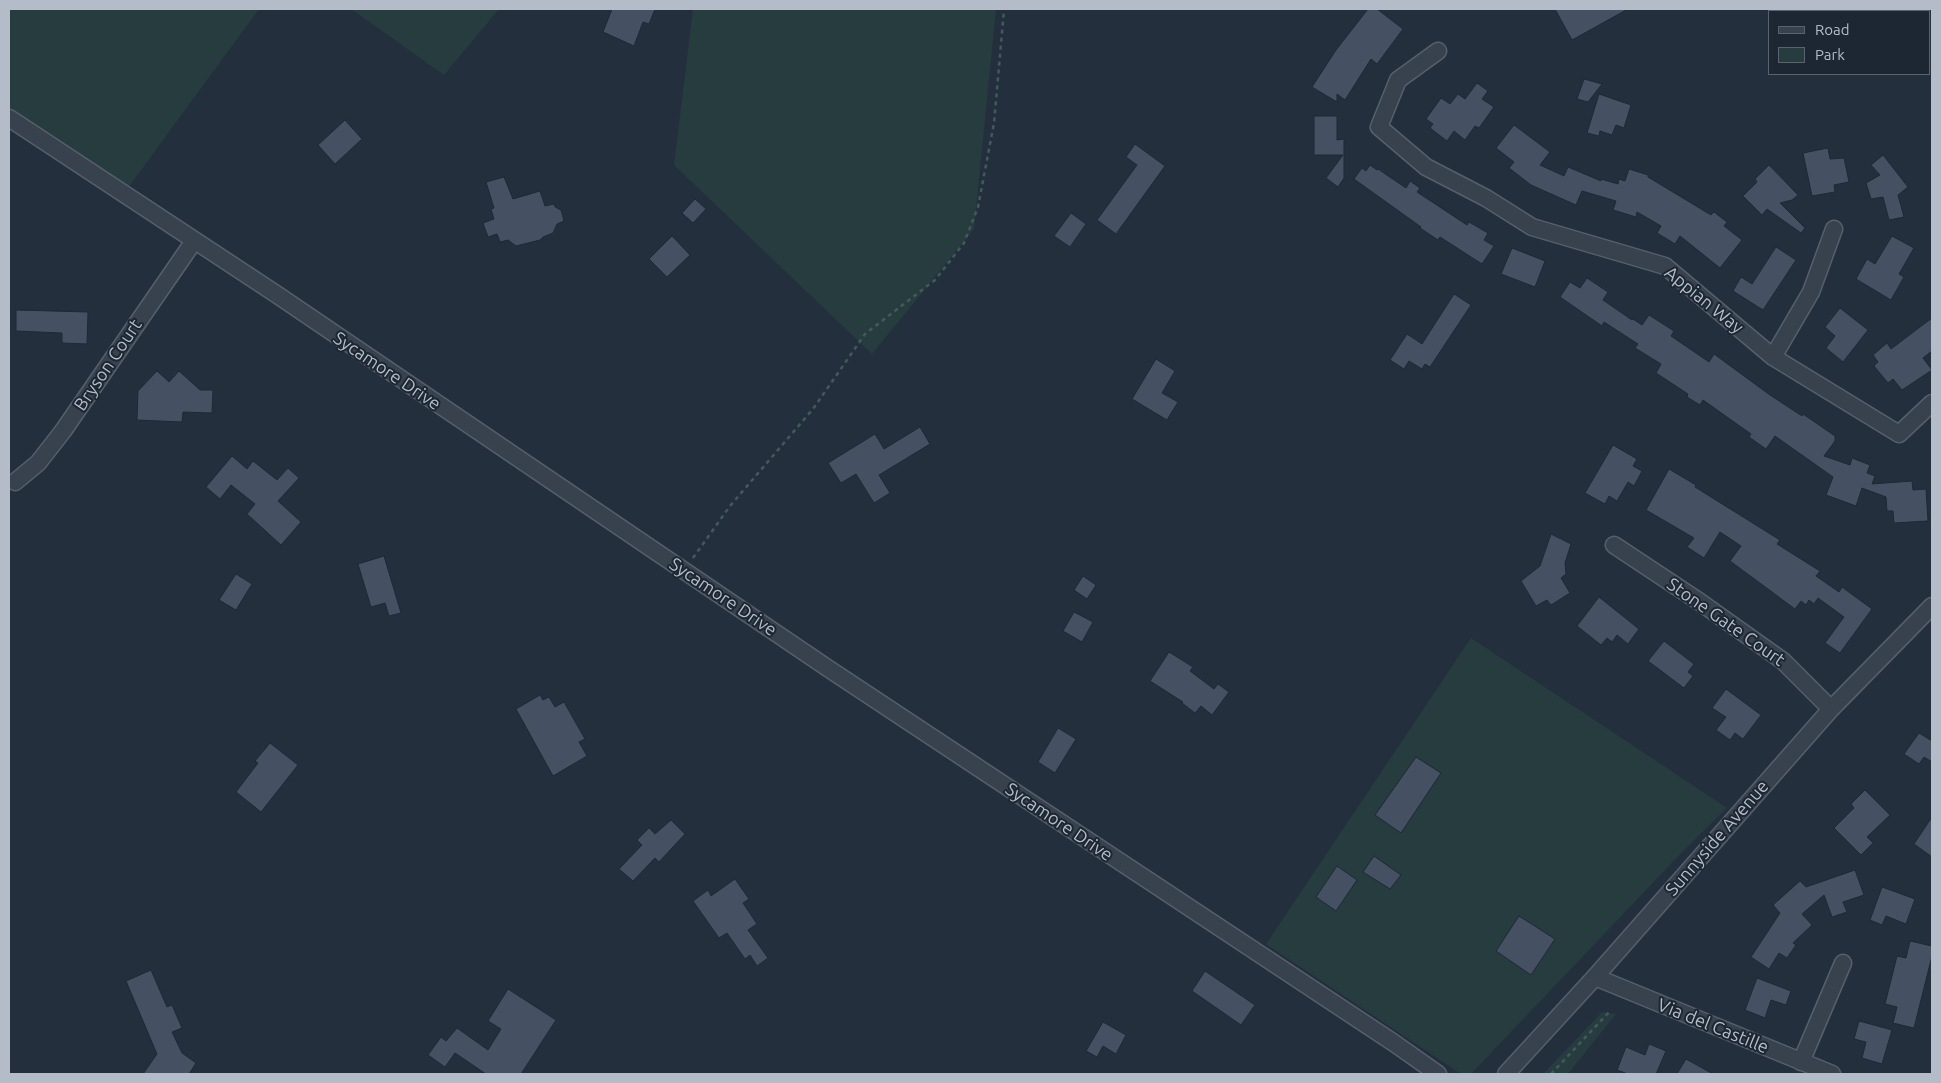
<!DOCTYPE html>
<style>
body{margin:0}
#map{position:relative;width:1941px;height:1083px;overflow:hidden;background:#242f3e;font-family:Ubuntu,sans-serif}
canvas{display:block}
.frame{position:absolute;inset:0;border:10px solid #b4bcc9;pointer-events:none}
.legend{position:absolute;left:1768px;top:10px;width:162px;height:65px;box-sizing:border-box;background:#1d2633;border:1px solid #59626f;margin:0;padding:6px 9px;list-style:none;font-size:15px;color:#b4bcc9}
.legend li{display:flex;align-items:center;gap:10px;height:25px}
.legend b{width:25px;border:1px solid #59626f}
</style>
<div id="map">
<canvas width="1941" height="1083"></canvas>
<div class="frame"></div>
<ul class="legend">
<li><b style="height:6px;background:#38414e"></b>Road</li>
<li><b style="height:14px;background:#263c3f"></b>Park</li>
</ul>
</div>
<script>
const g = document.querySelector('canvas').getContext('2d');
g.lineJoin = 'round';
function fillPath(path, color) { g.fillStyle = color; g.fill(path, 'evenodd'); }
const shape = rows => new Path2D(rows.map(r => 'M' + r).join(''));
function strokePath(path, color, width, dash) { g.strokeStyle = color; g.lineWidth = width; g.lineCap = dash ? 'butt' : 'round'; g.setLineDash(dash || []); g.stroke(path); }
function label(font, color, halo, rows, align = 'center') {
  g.font = font + ' Ubuntu,sans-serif'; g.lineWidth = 4; g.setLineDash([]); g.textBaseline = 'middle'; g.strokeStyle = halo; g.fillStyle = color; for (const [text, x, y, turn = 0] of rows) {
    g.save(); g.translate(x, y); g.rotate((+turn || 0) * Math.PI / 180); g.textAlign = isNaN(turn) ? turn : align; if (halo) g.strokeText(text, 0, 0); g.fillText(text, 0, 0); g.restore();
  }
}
fillPath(shape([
 [9,9,259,9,125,192,9,119],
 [351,9,499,9,444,75],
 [693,9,996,9,974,229,872,354,674,165],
 [1471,638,1727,808,1686,848,1471,1074,1461,1074,1266,944],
 [1602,1012,1616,1014,1568,1074,1543,1074]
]), '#263c3f');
const building = shape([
 [612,9,655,9,649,24,643,22,634,46,603,32,612,9],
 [1368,9,1377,9,1403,29,1377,64,1371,59,1345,100,1337,94,1337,102,1312,87,1336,50,1368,9],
 [1555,9,1628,9,1572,40,1555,9],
 [1584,79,1602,84,1588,102,1577,99,1584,79],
 [1477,83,1488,91,1482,99,1494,107,1479,128,1475,126,1465,140,1454,131,1447,141,1430,128,1433,124,1426,119,1441,98,1450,104,1458,94,1465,99,1477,83],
 [1599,94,1631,105,1624,128,1616,125,1612,135,1600,131,1599,136,1587,133,1599,94],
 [1314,116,1337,116,1337,140,1344,139,1344,178,1338,187,1326,178,1343,155,1314,155,1314,116],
 [345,120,362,139,335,164,318,145,345,120],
 [1514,125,1550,152,1540,165,1564,176,1568,167,1601,181,1601,179,1618,184,1619,179,1625,181,1629,169,1648,175,1648,177,1711,215,1714,212,1727,222,1724,226,1742,240,1720,268,1680,236,1675,244,1657,233,1661,226,1637,212,1636,217,1613,210,1616,201,1582,191,1576,205,1531,185,1509,168,1514,162,1496,148,1514,125],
 [1135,144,1165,166,1116,234,1097,220,1137,165,1126,157,1135,144],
 [1828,148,1830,159,1844,158,1849,182,1834,185,1835,192,1812,196,1803,153,1828,148],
 [1883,155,1908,187,1898,195,1904,217,1889,220,1883,197,1871,199,1866,183,1880,175,1871,165,1883,155],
 [1370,165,1377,170,1378,169,1406,188,1410,181,1420,188,1417,192,1467,225,1469,222,1488,233,1484,240,1494,246,1482,264,1440,237,1438,240,1420,228,1421,227,1354,179,1362,168,1366,171,1370,165],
 [1769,165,1798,195,1792,200,1780,203,1805,228,1801,233,1767,209,1762,215,1743,196,1757,182,1755,179,1769,165],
 [504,177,513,199,540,191,545,206,554,204,555,207,561,210,564,221,557,224,553,233,543,237,540,240,516,246,508,240,500,242,497,234,488,237,483,223,494,219,491,209,494,208,486,182,504,177],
 [695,199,706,209,693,223,682,213,695,199],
 [1071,213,1086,224,1070,247,1054,236,1071,213],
 [672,236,690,255,667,277,649,259,672,236],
 [1892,236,1914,248,1899,274,1904,277,1891,300,1856,279,1867,259,1875,264,1892,236],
 [1776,247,1796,260,1763,310,1733,291,1741,277,1752,284,1776,247],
 [1512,248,1545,261,1535,287,1501,274,1512,248],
 [1587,278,1608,292,1603,300,1632,320,1633,319,1642,325,1649,315,1674,331,1671,336,1709,362,1714,354,1770,395,1802,416,1803,414,1835,436,1835,441,1824,456,1850,465,1852,458,1870,465,1867,473,1875,476,1872,484,1912,481,1913,490,1926,489,1928,521,1894,523,1893,511,1887,511,1886,497,1862,488,1856,506,1826,495,1833,477,1775,436,1766,449,1749,437,1751,434,1703,400,1700,405,1687,397,1688,394,1656,373,1661,364,1635,348,1638,344,1604,322,1602,326,1560,297,1570,282,1580,288,1587,278],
 [1454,294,1471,305,1430,367,1425,364,1422,369,1409,361,1404,369,1390,360,1407,334,1422,344,1454,294],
 [1840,308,1868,330,1843,362,1826,348,1835,336,1825,327,1840,308],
 [16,310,88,312,87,344,62,343,62,333,16,331,16,310],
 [1932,318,1932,351,1923,358,1932,370,1902,390,1893,379,1888,383,1874,366,1878,362,1873,355,1887,343,1891,349,1932,318],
 [1156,359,1175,371,1162,393,1178,402,1167,420,1132,399,1156,359],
 [157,371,169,382,179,371,200,390,213,390,212,413,183,412,182,422,137,420,138,391,157,371],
 [920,427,930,444,879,475,890,493,874,503,856,474,841,483,828,463,875,434,884,449,920,427],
 [1613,445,1637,459,1633,466,1642,471,1634,486,1628,482,1617,501,1609,496,1605,504,1585,493,1613,445],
 [232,456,247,469,253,461,277,480,288,468,299,478,278,501,301,522,281,545,247,514,255,504,231,485,220,499,206,487,232,456],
 [1669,469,1696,485,1695,487,1780,540,1777,544,1820,571,1816,576,1839,592,1842,587,1872,609,1840,653,1825,643,1844,617,1818,598,1814,604,1809,600,1806,605,1801,601,1795,609,1730,561,1741,546,1720,532,1704,558,1687,547,1694,538,1646,510,1669,469],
 [1551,534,1571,544,1565,563,1566,574,1561,578,1570,593,1551,605,1547,600,1536,606,1521,581,1540,566,1551,534],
 [384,556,401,613,389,616,385,603,371,607,358,564,384,556],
 [236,574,252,584,236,610,219,600,236,574],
 [1083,576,1096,585,1087,599,1074,590,1083,576],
 [1599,597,1639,629,1628,644,1617,635,1612,642,1607,638,1601,645,1577,626,1599,597],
 [1074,612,1093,622,1082,642,1063,631,1074,612],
 [1664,641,1694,664,1688,672,1693,676,1684,688,1648,661,1664,641],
 [1169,652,1193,667,1190,671,1214,689,1218,684,1229,692,1212,715,1201,706,1195,713,1182,703,1183,702,1150,681,1169,652],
 [1726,689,1761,715,1743,739,1735,733,1730,740,1716,730,1726,717,1712,708,1726,689],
 [540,695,543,700,549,697,555,707,564,702,585,739,579,742,587,756,553,776,516,709,540,695],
 [1058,728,1076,739,1055,773,1038,762,1058,728],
 [1919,733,1932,741,1932,762,1924,757,1919,764,1904,754,1919,733],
 [270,743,298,765,261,812,236,792,258,763,255,761,270,743],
 [1416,757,1441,773,1401,833,1375,815,1416,757],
 [1865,790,1890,815,1867,837,1873,843,1861,855,1834,828,1854,808,1851,804,1865,790],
 [1932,817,1932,857,1914,844,1932,817],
 [671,820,685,834,659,862,655,858,633,881,619,869,642,845,637,840,649,828,655,834,671,820],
 [1374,856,1401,875,1390,889,1363,872,1374,856],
 [1337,866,1357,880,1336,911,1316,897,1337,866],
 [1855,870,1864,895,1843,902,1847,912,1832,917,1824,895,1802,914,1812,925,1793,943,1796,945,1787,958,1779,953,1769,969,1751,957,1780,913,1773,905,1800,881,1806,887,1855,870],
 [735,879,749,899,743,903,757,924,748,930,768,958,757,966,750,955,745,959,727,933,719,938,693,901,708,890,711,896,735,879],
 [1882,887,1915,899,1906,924,1886,916,1882,925,1870,920,1882,887],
 [1519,916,1555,939,1531,975,1496,951,1519,916],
 [1910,941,1932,946,1932,956,1914,1028,1893,1023,1897,1007,1885,1004,1897,956,1906,958,1910,941],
 [151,970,167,1007,172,1005,182,1028,172,1032,182,1053,196,1063,189,1074,143,1074,157,1054,126,981,151,970],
 [1205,971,1255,1005,1241,1025,1192,991,1205,971],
 [1757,978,1791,991,1786,1005,1771,1000,1765,1018,1745,1010,1757,978],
 [508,989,556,1020,521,1074,486,1074,455,1053,445,1067,428,1055,441,1037,446,1041,457,1028,488,1050,501,1029,488,1021,508,989],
 [1859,1021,1892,1030,1882,1064,1862,1058,1866,1042,1854,1039,1859,1021],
 [1103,1022,1126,1035,1116,1054,1103,1046,1097,1057,1086,1051,1103,1022],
 [1649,1044,1666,1051,1656,1074,1628,1074,1617,1070,1626,1047,1645,1055,1649,1044],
 [1686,1059,1713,1074,1677,1074,1686,1059]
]);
fillPath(building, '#455162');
strokePath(building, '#1f2835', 1);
const minor = shape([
 [1438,51,1398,80,1379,127,1426,167,1486,198,1532,227,1665,266,1773,357,1899,434,1932,403],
 [9,118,276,294,829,669,1394,1043,1438,1074],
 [1773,357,1811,292,1834,229],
 [15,482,38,463,63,431,194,241],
 [1614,545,1700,602,1783,661,1831,709],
 [1595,977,1832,1074],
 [1801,1062,1843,963],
 [1506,1074,1595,977,1831,709,1932,606]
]);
strokePath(minor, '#565f6c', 19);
strokePath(shape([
 [693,558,730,506,813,409,865,334,935,280,964,243,978,207,994,123,1004,10],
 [1551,1074,1611,1010]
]), '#44595c', 2.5, [4, 4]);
strokePath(minor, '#38414e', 16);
label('18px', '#b4bcc9', '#1d2633', [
 ["Appian Way",1704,300,39],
 ["Bryson Court",108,365,-56],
 ["Sycamore Drive",387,371,34],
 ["Sycamore Drive",723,597,34],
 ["Stone Gate Court",1726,622,35],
 ["Sycamore Drive",1059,822,34],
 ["Sunnyside Avenue",1717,838,-49],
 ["Via del Castille",1713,1026,22]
]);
</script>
